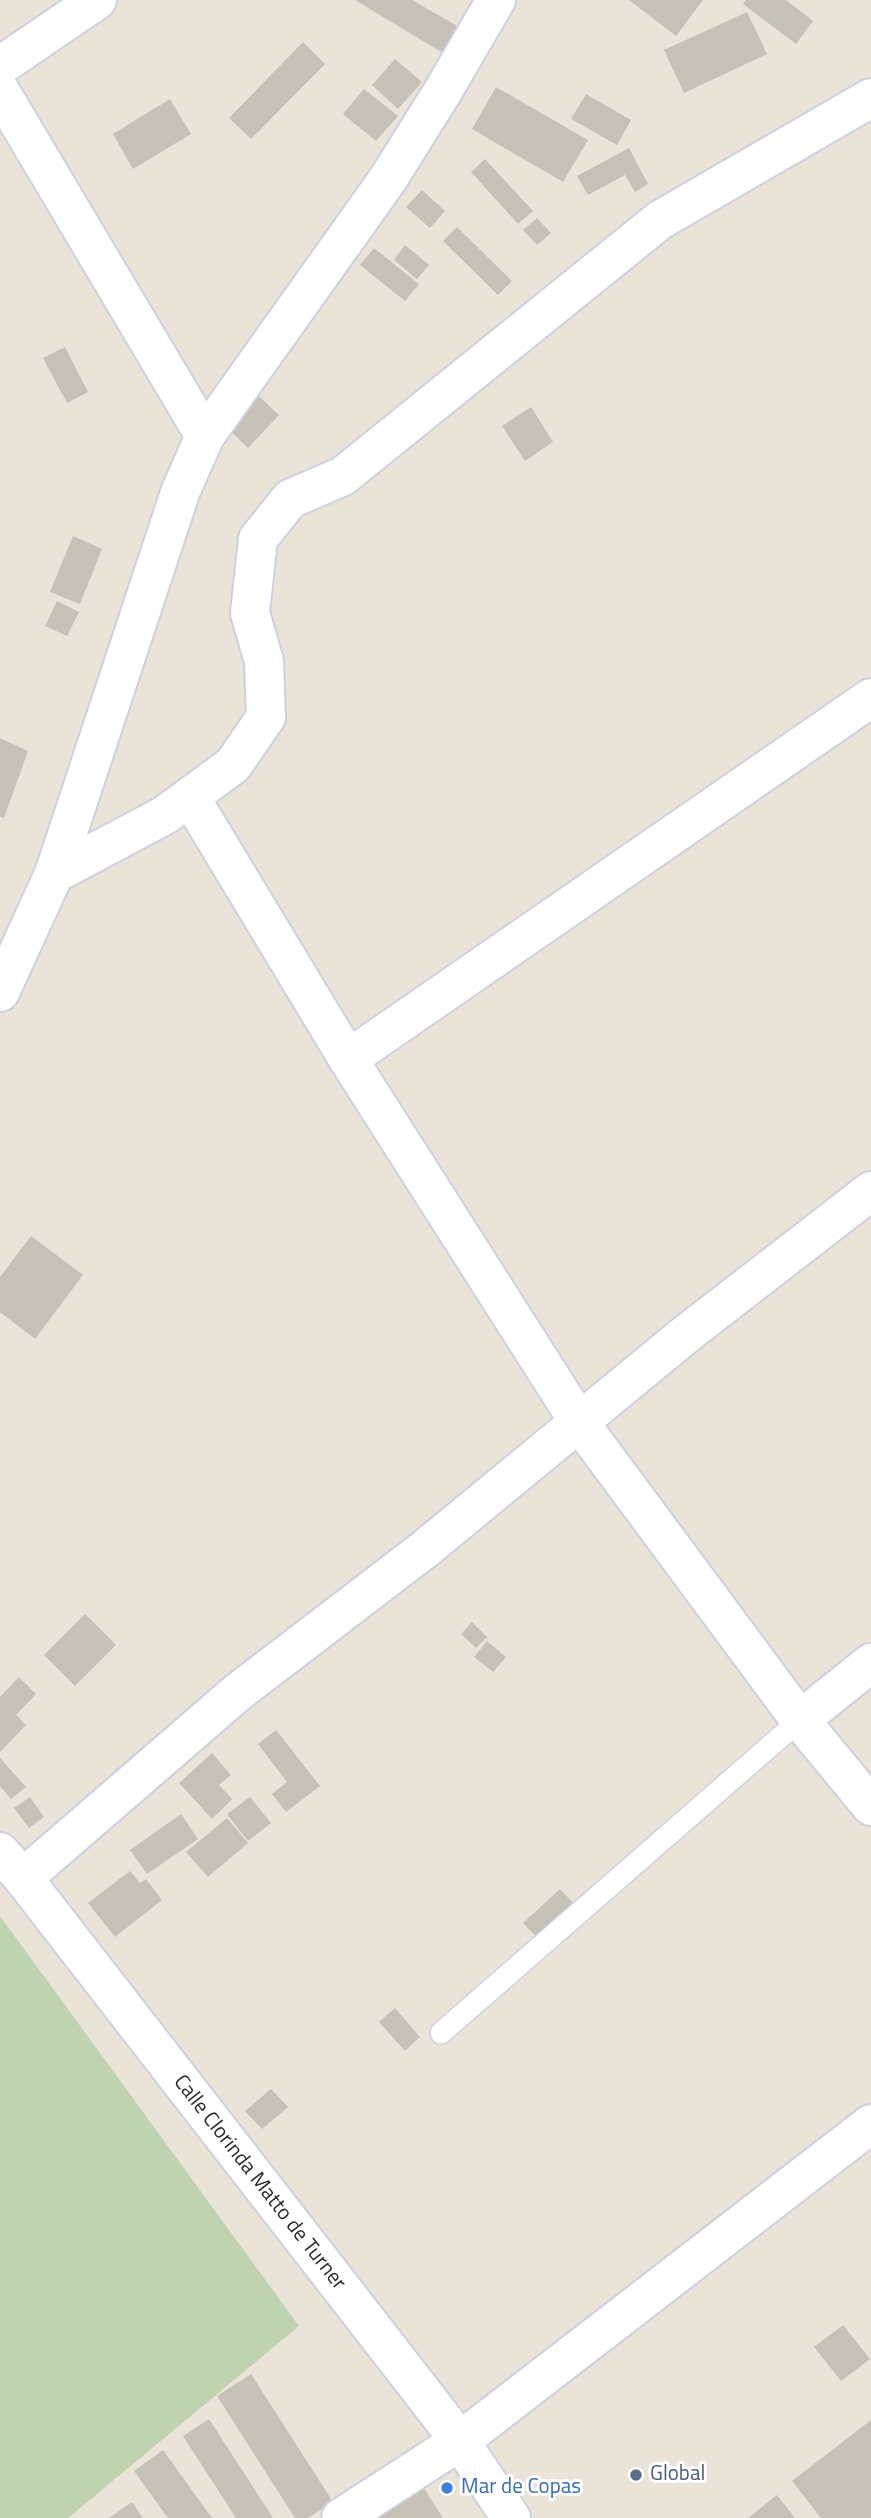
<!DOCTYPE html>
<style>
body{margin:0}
canvas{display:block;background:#e9e3d8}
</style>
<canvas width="871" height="2518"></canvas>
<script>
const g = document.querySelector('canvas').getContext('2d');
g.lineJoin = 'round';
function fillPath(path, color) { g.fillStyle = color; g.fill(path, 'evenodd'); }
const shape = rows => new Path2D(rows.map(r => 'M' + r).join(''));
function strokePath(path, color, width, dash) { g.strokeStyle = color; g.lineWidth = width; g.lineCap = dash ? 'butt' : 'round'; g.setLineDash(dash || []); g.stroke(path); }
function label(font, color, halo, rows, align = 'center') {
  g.font = font + ' "Titillium Web",sans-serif'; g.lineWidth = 6; g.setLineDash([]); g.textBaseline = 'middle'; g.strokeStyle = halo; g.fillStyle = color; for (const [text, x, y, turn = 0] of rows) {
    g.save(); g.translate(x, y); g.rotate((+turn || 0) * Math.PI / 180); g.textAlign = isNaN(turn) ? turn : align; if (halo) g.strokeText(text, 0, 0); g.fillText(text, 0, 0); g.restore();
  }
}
fillPath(shape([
 [0,1916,299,2326,68,2518,0,2518]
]), '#bfd3b0');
fillPath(shape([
 [355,0,412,0,459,27,443,53],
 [629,0,703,0,676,36],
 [746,0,786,0,813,21,796,44,743,4],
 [747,12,767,54,684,93,664,50],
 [303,42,325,64,251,139,229,118],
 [395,59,422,82,398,109,372,85],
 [496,87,588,140,563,182,472,129],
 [364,89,398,116,376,141,343,114],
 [586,94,631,120,617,145,571,119],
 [170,99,191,134,133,169,113,134],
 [629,148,648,184,635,192,625,175,588,195,577,176],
 [485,159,533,211,518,224,471,172],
 [422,190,445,211,430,228,406,207],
 [537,218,551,233,537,245,523,230],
 [457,227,512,281,498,295,443,241],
 [405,245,429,265,417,279,394,260],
 [374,248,419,284,405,301,360,265],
 [65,347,88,392,67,403,43,358],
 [253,391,279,415,248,448,222,423],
 [531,407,553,442,525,461,502,426],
 [73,536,102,549,80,604,50,592],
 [57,601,79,612,67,636,45,626],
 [0,738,28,751,4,818,0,817],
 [31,1236,83,1275,35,1339,0,1312,0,1277],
 [85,1614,116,1645,75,1686,44,1655],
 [472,1622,487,1637,476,1648,461,1634],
 [487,1641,506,1657,493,1672,474,1657],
 [19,1677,36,1694,16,1715,26,1725,0,1752,0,1697],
 [276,1730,320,1786,286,1812,272,1794,287,1782,258,1744],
 [212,1753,231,1775,219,1785,232,1799,212,1819,179,1783],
 [0,1758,26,1787,11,1799,0,1786],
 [30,1797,44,1817,29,1828,14,1808],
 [250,1797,271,1823,248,1841,227,1814],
 [181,1814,198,1839,147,1874,130,1850],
 [227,1818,248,1843,208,1877,186,1852],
 [130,1871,140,1883,146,1879,162,1900,115,1937,88,1903],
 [560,1889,579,1909,543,1944,523,1923],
 [395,2008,420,2037,405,2051,379,2022],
 [271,2089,288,2107,262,2129,245,2111],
 [843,2325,870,2359,841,2381,814,2347],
 [251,2374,333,2502,308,2518,295,2518,217,2396],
 [209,2419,273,2518,236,2518,183,2436],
 [871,2420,871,2518,821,2518,792,2481],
 [163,2450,212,2518,168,2518,134,2471],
 [418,2479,443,2518,355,2518],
 [777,2495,795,2518,748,2518],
 [132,2502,143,2518,109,2518]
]), '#c5c1b7');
const service = shape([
 [441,2033,800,1720]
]);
const minor = shape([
 [0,66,97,0],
 [0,91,205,436],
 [190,797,348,1059,579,1422,800,1720,871,1663],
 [54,874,165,815,233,765,266,717,264,661,250,613,258,539,290,499,343,476,660,220,871,98],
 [0,992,54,874,181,490,205,436,388,179,443,91,496,0],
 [348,1059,871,698],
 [800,1720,871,1806],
 [23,1878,238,1692,425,1549,685,1335,871,1191],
 [341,2518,460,2441,871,2124]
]);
const tertiary = shape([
 [0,1852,23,1878,460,2441,511,2518]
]);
strokePath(service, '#ced0e0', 24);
strokePath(minor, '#ced0e0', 42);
strokePath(tertiary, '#ced0e0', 42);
strokePath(service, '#fff', 21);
strokePath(minor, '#fff', 38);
strokePath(tertiary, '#fff', 38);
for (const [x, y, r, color] of [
 [636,2475,7,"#5c6f8a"],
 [447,2488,7,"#3f7fe0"]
]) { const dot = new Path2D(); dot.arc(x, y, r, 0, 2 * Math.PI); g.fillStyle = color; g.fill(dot); strokePath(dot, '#fff', 2.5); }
label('21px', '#272727', '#fff', [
 ["Calle Clorinda Matto de Turner",259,2183,52]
]);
label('21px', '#4e5e75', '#fff', [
 ["Global",650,2475]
], 'left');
label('21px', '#366cbe', '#fff', [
 ["Mar de Copas",461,2488]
], 'left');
</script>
